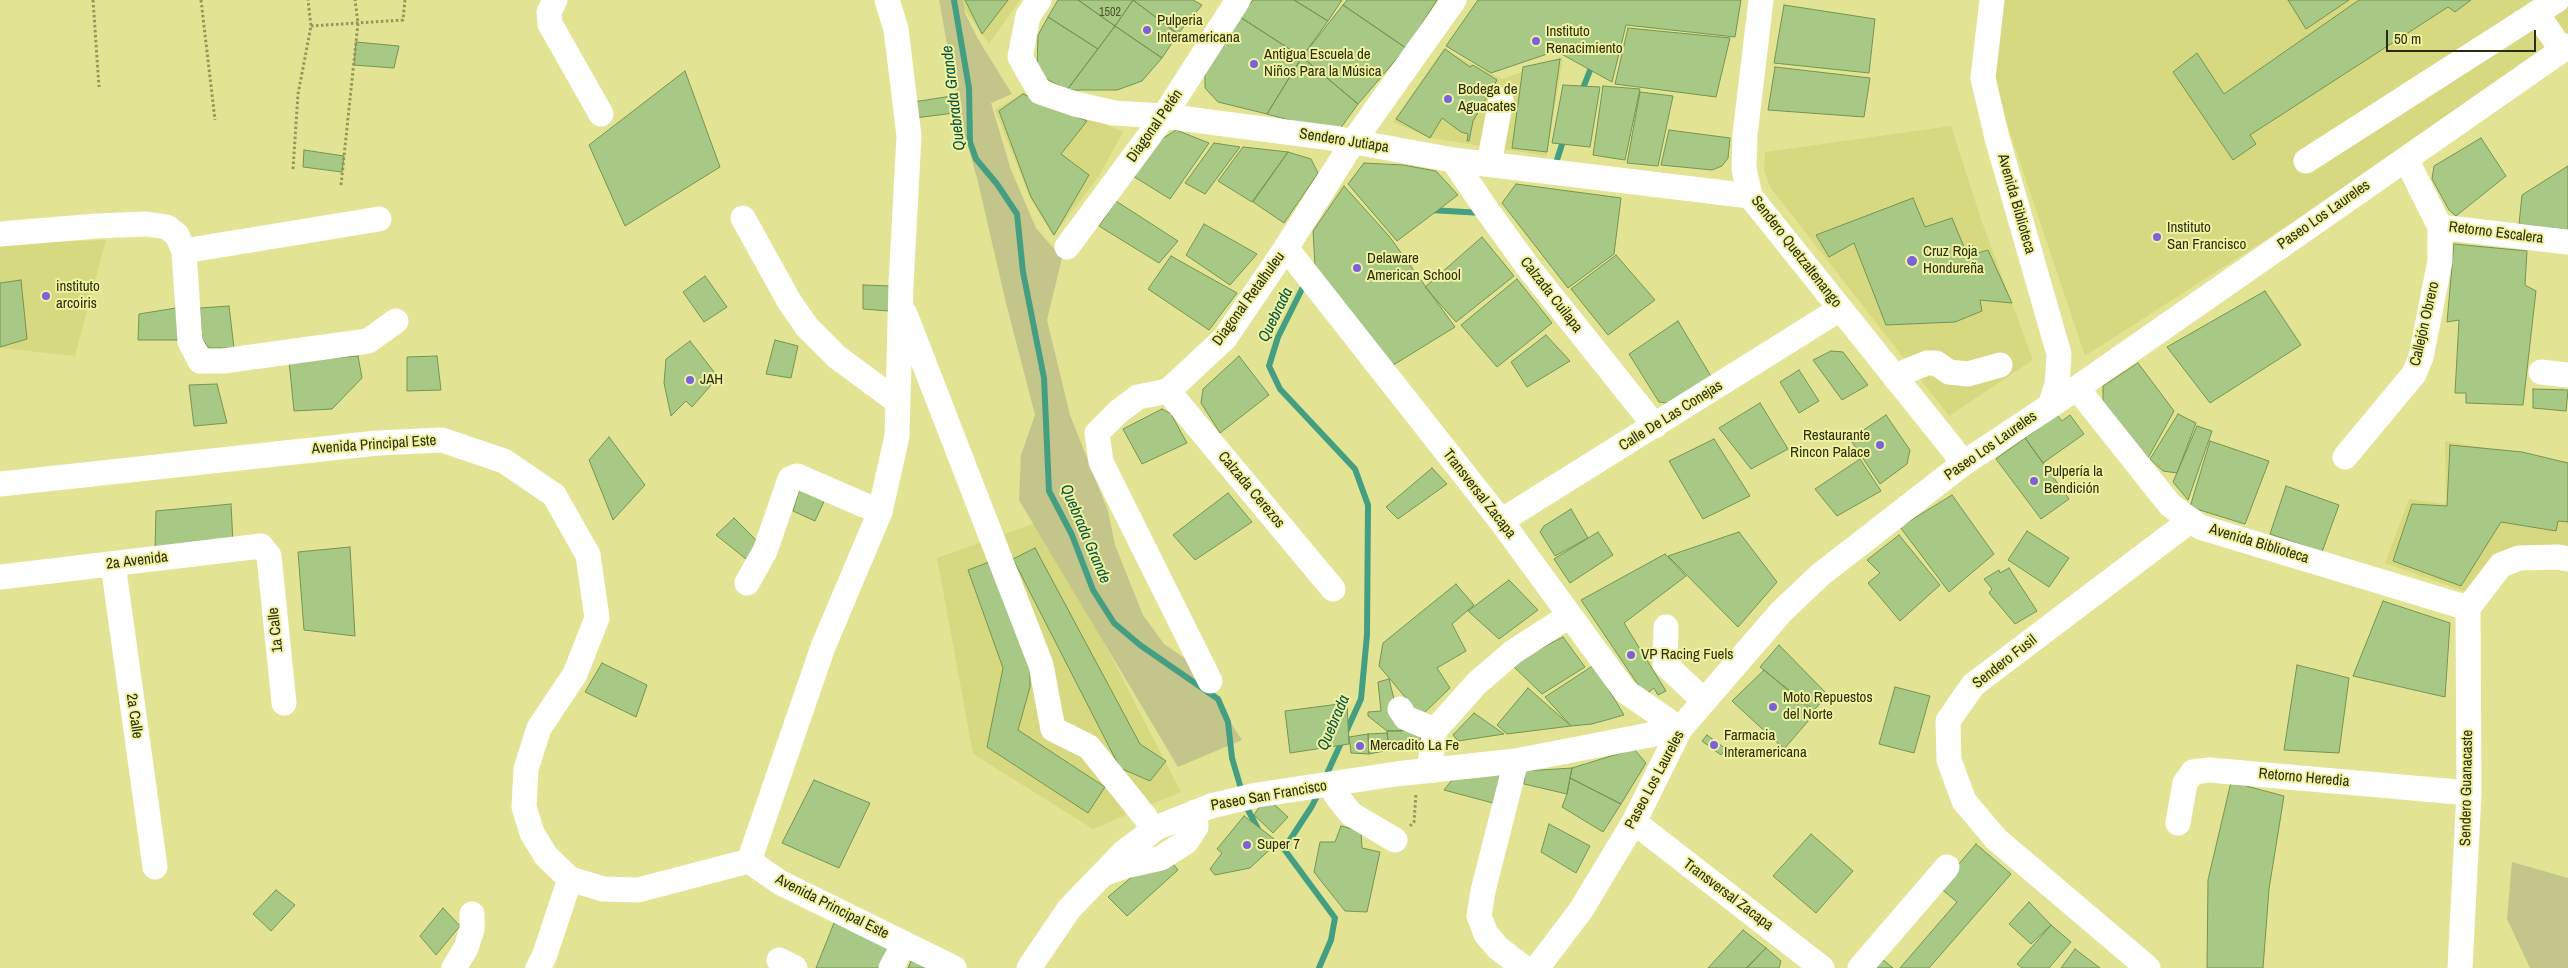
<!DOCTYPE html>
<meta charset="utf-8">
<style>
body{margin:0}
#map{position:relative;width:2568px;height:968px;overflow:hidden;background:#e2e494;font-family:"Archivo Narrow",sans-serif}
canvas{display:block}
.scale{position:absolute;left:2386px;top:30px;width:150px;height:22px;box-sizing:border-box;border:2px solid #2d2d0b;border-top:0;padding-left:6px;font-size:15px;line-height:18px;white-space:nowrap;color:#2d2d0b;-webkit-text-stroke:4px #eff2a1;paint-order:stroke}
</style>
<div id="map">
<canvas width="2568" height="968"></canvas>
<div class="scale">50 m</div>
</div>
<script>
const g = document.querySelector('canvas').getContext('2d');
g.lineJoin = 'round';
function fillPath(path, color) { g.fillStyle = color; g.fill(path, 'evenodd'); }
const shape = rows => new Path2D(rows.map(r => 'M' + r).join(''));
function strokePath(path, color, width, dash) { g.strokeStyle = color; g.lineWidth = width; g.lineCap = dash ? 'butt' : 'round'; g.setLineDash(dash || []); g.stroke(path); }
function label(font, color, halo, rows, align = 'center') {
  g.font = font + ' "Archivo Narrow",sans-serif'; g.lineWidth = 4; g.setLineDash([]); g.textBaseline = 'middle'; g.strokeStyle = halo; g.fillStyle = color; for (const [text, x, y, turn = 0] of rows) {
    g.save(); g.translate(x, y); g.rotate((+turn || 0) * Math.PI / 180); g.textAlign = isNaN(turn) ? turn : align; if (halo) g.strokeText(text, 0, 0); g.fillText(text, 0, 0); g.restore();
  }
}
fillPath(shape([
 [962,0,1020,0,989,44,961,5],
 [2004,0,2568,0,2568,34,2455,118,2085,356,1993,82],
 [1443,49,1502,79,1563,57,1547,156,1430,138,1393,122],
 [1024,92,1123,132,1099,176,1053,236,1029,196,995,110],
 [1951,126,1981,219,2033,360,1949,416,1770,187,1764,170,1765,152],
 [106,240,75,356,0,348,0,244],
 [2445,441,2568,462,2568,555,2492,554,2469,593,2385,563,2409,499,2446,504],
 [1041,521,1181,792,1093,829,973,754,937,558]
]), '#d7d980');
fillPath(shape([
 [939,0,963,0,965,13,978,39,1012,94,991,103,1011,170,1036,228,1062,258,1047,320,1070,415,1108,511,1115,545,1143,615,1164,644,1192,663,1242,740,1178,767,1019,500,1021,455,1035,415,1006,303,977,178,962,126],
 [2512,862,2568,878,2568,968,2530,968,2507,919]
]), '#c3c58a');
strokePath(shape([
 [954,0,969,88,970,142,976,159,997,184,1017,214,1023,272,1044,378,1049,491,1072,535,1093,590,1114,623,1140,645,1218,699,1228,722,1232,758,1242,792],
 [1581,93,1593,63],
 [1555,166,1564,138],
 [1430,210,1482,213],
 [1305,283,1278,337,1269,366,1280,389,1355,469,1368,505,1367,635,1361,699,1325,778],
 [1245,804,1259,831],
 [1270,840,1284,849,1335,918,1331,940,1319,968],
 [1284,849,1312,806,1319,792]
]), '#449f82', 6);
const building = shape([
 [965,0,1008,0,982,34,965,0],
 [1058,0,1078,0,1115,26,1098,49,1048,17,1058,0],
 [1078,0,1133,0,1115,26,1078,0],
 [1133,0,1178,34,1162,58,1115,26,1133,0],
 [1133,0,1193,0,1202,5,1178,34,1133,0],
 [1253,0,1294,0,1328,21,1302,57,1240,17,1253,0],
 [1294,0,1342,0,1328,21,1294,0],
 [1347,0,1437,0,1406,48,1343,5,1347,0],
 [1478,0,1741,0,1735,37,1626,25,1612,82,1556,51,1491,73,1446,46,1478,0],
 [2288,0,2349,0,2306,29,2288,0],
 [2359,0,2471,0,2455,12,2448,7,2250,135,2256,144,2233,160,2173,72,2197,53,2224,94,2359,0],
 [1343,5,1406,48,1358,104,1302,57,1343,5],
 [1784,5,1875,19,1869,73,1774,63,1784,5],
 [1048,17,1098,49,1067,90,1043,77,1037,67,1038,35,1048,17],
 [1240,17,1302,57,1267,114,1218,102,1205,88,1205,70,1240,17],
 [1115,26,1162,58,1142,81,1117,90,1067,90,1115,26],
 [1628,28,1730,38,1716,97,1615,84,1628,28],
 [356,42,399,46,394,68,354,65,356,42],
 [1445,49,1470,67,1473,65,1497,80,1473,121,1469,141,1467,141,1468,134,1461,132,1442,118,1430,138,1396,119,1445,49],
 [1302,57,1358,104,1337,133,1267,114,1302,57],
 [1560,59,1547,152,1512,148,1523,67,1560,59],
 [1775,67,1870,78,1864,117,1768,110,1775,67],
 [685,71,720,167,625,226,589,145,685,71],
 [1563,85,1600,87,1590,147,1552,143,1563,85],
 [1603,86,1640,89,1625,160,1593,155,1603,86],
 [1640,92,1673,96,1658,166,1627,163,1640,92],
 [1023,94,1087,121,1061,154,1089,175,1054,235,1031,197,999,111,1023,94],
 [952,96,954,113,915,118,913,102,952,96],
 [1176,130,1209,143,1170,199,1133,176,1162,139,1176,130],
 [1669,130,1730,138,1728,158,1722,166,1712,170,1661,165,1669,130],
 [2481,138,2506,176,2456,216,2449,210,2432,179,2434,166,2481,138],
 [1214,143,1240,147,1205,194,1185,183,1214,143],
 [1243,147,1288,152,1252,202,1218,181,1243,147],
 [304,150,344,156,342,172,303,167,304,150],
 [1288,152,1311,159,1318,173,1284,223,1253,202,1288,152],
 [1364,163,1403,165,1436,171,1458,195,1397,241,1348,184,1364,163],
 [2568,166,2568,230,2519,224,2522,195,2568,166],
 [1516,184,1621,198,1614,254,1568,288,1502,203,1516,184],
 [1344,186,1389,236,1455,327,1390,367,1315,266,1313,231,1344,186],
 [1913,198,1925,227,1952,218,1964,247,1972,245,1974,254,1988,250,2012,303,1980,300,1982,311,1955,322,1886,325,1854,243,1829,257,1816,235,1913,198],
 [1116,201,1178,241,1159,263,1099,226,1116,201],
 [1204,224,1257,254,1230,285,1186,255,1204,224],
 [1482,237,1514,276,1456,322,1425,287,1482,237],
 [2454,244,2527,251,2525,285,2536,291,2523,405,2466,403,2466,393,2455,393,2459,320,2447,322,2454,244],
 [1616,255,1655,300,1608,335,1571,289,1616,255],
 [1171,256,1237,293,1209,330,1148,289,1171,256],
 [705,276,727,307,704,322,683,292,705,276],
 [1517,279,1552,323,1497,367,1461,325,1517,279],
 [21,280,27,339,0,347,0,283,21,280],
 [863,285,891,286,888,311,863,309,863,285],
 [2265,291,2301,345,2210,403,2167,347,2265,291],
 [229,306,234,348,209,348,202,339,200,308,229,306],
 [176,308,178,340,138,340,139,314,176,308],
 [1678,321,1712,378,1673,404,1659,402,1629,354,1678,321],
 [1546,335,1570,361,1527,387,1511,362,1546,335],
 [775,340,798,346,791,378,766,374,775,340],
 [690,341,718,377,692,407,686,401,671,416,664,383,666,359,690,341],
 [1831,351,1843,352,1868,385,1842,400,1813,360,1831,351],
 [358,356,362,378,332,409,294,411,289,361,358,356],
 [437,356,441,390,407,391,407,357,437,356],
 [1239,356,1269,395,1220,433,1201,403,1203,389,1239,356],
 [2138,363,2174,411,2148,458,2103,401,2103,386,2138,363],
 [1799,370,1819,401,1799,413,1780,382,1799,370],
 [217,384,227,423,194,426,189,385,217,384],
 [2533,389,2568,390,2566,411,2533,408,2533,389],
 [1760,403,1788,449,1751,469,1719,428,1760,403],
 [1162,409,1171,414,1187,443,1142,464,1123,429,1162,409],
 [2178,414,2196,423,2177,473,2163,471,2150,459,2178,414],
 [1886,415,1910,450,1907,464,1880,484,1850,439,1886,415],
 [2057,415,2062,421,2070,415,2084,434,2043,463,2025,438,2057,415],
 [2197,426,2212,431,2188,500,2173,482,2197,426],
 [609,437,645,485,613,520,589,460,609,437],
 [2025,438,2069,499,2041,519,1996,459,2025,438],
 [1714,439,1750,496,1703,519,1669,461,1714,439],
 [2210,441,2269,461,2245,524,2190,507,2210,441],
 [2450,445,2522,452,2568,463,2568,522,2558,521,2556,531,2501,522,2461,586,2393,561,2412,504,2447,506,2450,445],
 [1860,459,1881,491,1837,516,1815,489,1860,459],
 [1432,468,1447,484,1398,519,1386,507,1432,468],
 [2286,486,2339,505,2322,552,2270,534,2286,486],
 [800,488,826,497,815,521,793,511,800,488],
 [1228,493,1252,522,1195,560,1173,535,1228,493],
 [1952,495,1994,554,1949,592,1900,527,1952,495],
 [231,504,233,543,155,550,156,511,231,504],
 [1571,509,1588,538,1555,556,1540,532,1544,526,1571,509],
 [734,518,762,546,751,563,716,535,734,518],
 [2027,531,2069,558,2049,587,2008,560,2027,531],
 [1598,532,1613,555,1570,583,1554,559,1598,532],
 [1739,532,1777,582,1738,627,1668,556,1739,532],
 [1899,535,1940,585,1900,621,1868,583,1880,573,1867,560,1899,535],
 [350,547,355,636,304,630,298,552,350,547],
 [1035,548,1140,744,1166,761,1150,781,1120,768,1013,559,1035,548],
 [1665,554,1686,576,1624,623,1666,691,1658,695,1654,688,1645,695,1581,600,1665,554],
 [992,561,1030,669,1030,687,1018,730,1105,787,1088,813,987,747,1003,668,968,570,992,561],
 [2009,568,2037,611,2015,624,1989,593,1992,589,1984,579,1999,570,2000,573,2009,568],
 [1509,580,1538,610,1499,639,1468,611,1509,580],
 [1456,584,1474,605,1452,624,1466,651,1437,668,1450,688,1421,716,1379,666,1383,643,1456,584],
 [2383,601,2450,623,2445,697,2353,676,2383,601],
 [1563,637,1585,667,1542,694,1511,664,1563,637],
 [1779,645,1828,695,1814,710,1760,667,1779,645],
 [602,663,647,685,636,717,585,692,602,663],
 [1594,665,1624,715,1592,724,1571,726,1545,697,1594,665],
 [2297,665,2349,678,2339,753,2284,750,2297,665],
 [1764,670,1815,713,1784,749,1732,701,1764,670],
 [1389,679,1402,731,1387,731,1368,716,1368,712,1381,711,1378,682,1389,679],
 [1895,687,1930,696,1914,753,1879,744,1895,687],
 [1528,688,1571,726,1507,734,1497,725,1528,688],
 [1347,703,1349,744,1290,753,1285,711,1347,703],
 [1474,713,1504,734,1458,741,1453,735,1474,713],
 [1419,730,1422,746,1389,750,1387,731,1419,730],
 [1387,733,1389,750,1369,754,1368,734,1387,733],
 [1368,734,1369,754,1351,753,1349,737,1368,734],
 [1707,735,1726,749,1721,755,1702,741,1707,735],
 [1634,749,1646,763,1621,804,1570,778,1572,768,1634,749],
 [1572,768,1567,794,1524,784,1525,771,1572,768],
 [1456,775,1500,775,1493,803,1444,790,1456,775],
 [1570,778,1621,804,1603,832,1562,807,1567,794,1570,778],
 [814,780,870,803,839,868,782,843,814,780],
 [2231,782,2284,796,2269,889,2263,968,2207,968,2208,880,2231,782],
 [1266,797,1288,817,1273,833,1254,815,1266,797],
 [1244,816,1278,842,1250,868,1215,875,1210,869,1222,853,1217,849,1244,816],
 [1549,824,1590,846,1576,873,1541,852,1549,824],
 [1341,826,1361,831,1362,848,1380,852,1367,912,1345,911,1314,872,1320,842,1335,842,1341,826],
 [1811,834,1853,871,1816,913,1773,876,1811,834],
 [1976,844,2011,874,1929,968,1900,968,1957,902,1939,887,1976,844],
 [1163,851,1178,870,1127,916,1108,897,1163,851],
 [276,890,295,905,271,931,253,914,276,890],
 [2029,902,2051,925,2031,944,2009,924,2029,902],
 [443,908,460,926,436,955,420,936,443,908],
 [834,923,888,946,879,968,816,968,834,923],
 [2051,925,2071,942,2049,968,2022,968,2017,964,2051,925],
 [1743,930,1766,948,1747,968,1708,968,1743,930],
 [1766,948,1781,961,1779,968,1746,968,1766,948],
 [2075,949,2100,968,2061,968,2075,949],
 [912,959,933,968,908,968,912,959],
 [1882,959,1893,968,1874,968,1882,959]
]);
fillPath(building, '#a8c985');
strokePath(building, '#74944f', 1);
strokePath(shape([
 [93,0,99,87],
 [201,0,215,120],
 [311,26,403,20,405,0],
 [293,169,298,94,311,26,308,0],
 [341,185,358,23,355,0],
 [1410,826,1414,822,1416,794]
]), '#949659', 3, [2.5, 2.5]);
strokePath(shape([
 [555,0,549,12,550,24,601,114],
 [1039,0,1028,16,1020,57,1040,92,1075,104,1114,113,1164,116,1339,139,1453,160,1750,196],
 [1761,0,1745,135,1744,169,1750,196,1964,463],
 [1992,0,1983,78,1997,138,2059,354,2057,385,2050,406],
 [2536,13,2562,50],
 [2406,159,2440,227,2568,242],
 [1453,160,1484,206,1528,267,1655,426],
 [2306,161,2557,0],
 [1489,164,1501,100],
 [743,218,789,301,807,327,837,357,898,402],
 [0,234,97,226,146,224,167,227,177,235,184,251,190,342,200,361,223,361,368,341,396,321],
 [1067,247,1164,116,1238,0],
 [1286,248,1501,521,1625,691,1680,729],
 [184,251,379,219],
 [905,314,1041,665,1053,729,1089,747,1146,818],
 [2541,372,2568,375],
 [1896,379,1907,371,1927,363,1936,363,1949,372,1968,374,2000,365],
 [2077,388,2170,505,2200,527,2468,608],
 [1168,391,1333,589],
 [2345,457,2414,374,2421,357,2440,261,2440,227],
 [0,484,377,443,442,440,504,461,554,495,588,555,597,618,575,674,539,728,526,769,524,807,532,833,546,856,570,879,603,889,638,890,749,861,781,883,954,968],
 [1501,521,1840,309],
 [113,564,155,867],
 [0,577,261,546,269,556,284,703],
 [747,583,765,551,790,479,797,476,880,512],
 [2468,608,2501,565,2519,558,2558,557,2568,559],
 [1666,627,1665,664,1704,701],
 [1210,681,1101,462,1097,433,1118,412,1138,397,1168,391,1225,338,1286,248,1353,142,1454,0],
 [1400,709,1406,718,1435,730],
 [1516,761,1483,891,1479,916,1486,934,1498,948,1524,968],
 [1429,769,1435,730,1477,683,1513,652,1569,616],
 [1334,785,1336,795,1351,814,1395,840],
 [1634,822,1822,968],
 [2178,823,2185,783,2193,772,2210,770,2469,793],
 [749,861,823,647,880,512,897,436,901,284,909,136,896,29,887,0],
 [1106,873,1125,866,1161,858,1186,842,1196,827,1195,812],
 [779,960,795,968],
 [454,968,466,948,472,929,472,914],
 [538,968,544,957,570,879],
 [891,968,904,943],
 [1029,968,1069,909,1124,852,1156,828,1211,806,1257,795,1396,774,1516,761,1680,729],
 [1537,968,1581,910,1634,822,1680,729,1781,612,1820,575,1964,463,2077,388,2568,46],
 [1860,968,1947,867],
 [2148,968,1996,839,1964,801,1949,760,1948,721,1973,685,2191,520],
 [2460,968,2469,793,2468,608]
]), '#fff', 25);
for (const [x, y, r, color] of [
 [1147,30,5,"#7b61db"],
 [1536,41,5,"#7b61db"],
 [1254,64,5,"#7b61db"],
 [1448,99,5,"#7b61db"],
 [2157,237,5,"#7b61db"],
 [1912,261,6,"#7b61db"],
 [1357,268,5,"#7b61db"],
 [46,296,5,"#7b61db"],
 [690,380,5,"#7b61db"],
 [1880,445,5,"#7b61db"],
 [2034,481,5,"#7b61db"],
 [1631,655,5,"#7b61db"],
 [1773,707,5,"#7b61db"],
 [1714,745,5,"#7b61db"],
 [1360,746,5,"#7b61db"],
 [1247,845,5,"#7b61db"]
]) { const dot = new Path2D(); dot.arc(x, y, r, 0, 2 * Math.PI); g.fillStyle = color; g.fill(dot); strokePath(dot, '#eff2a1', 2); }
label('12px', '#4c542a', null, [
 ["1502",1110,13]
]);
label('15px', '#2d2d0b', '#eff2a1', [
 ["Pulperia",1157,21],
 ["Interamericana",1157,38],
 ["Instituto",1546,32],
 ["Renacimiento",1546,49],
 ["Antigua Escuela de",1264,55],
 ["Niños Para la Música",1264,72],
 ["Bodega de",1458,90],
 ["Aguacates",1458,107],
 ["Instituto",2167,228],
 ["San Francisco",2167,245],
 ["Cruz Roja",1923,252],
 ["Hondureña",1923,269],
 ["Delaware",1367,259],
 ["American School",1367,276],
 ["instituto",56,287],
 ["arcoiris",56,304],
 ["JAH",700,380],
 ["Restaurante",1870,436,"right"],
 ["Rincon Palace",1870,453,"right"],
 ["Pulpería la",2044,472],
 ["Bendición",2044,489],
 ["VP Racing Fuels",1641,655],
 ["Moto Repuestos",1783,698],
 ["del Norte",1783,715],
 ["Farmacia",1724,736],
 ["Interamericana",1724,753],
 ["Mercadito La Fe",1370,746],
 ["Super 7",1257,845]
], 'left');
label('15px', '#2d2d0b', '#eff2a1', [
 ["Diagonal Petén",1155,126,-55],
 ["Sendero Jutiapa",1344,141,9],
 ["Avenida Biblioteca",2016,204,74],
 ["Paseo Los Laureles",2324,215,-35],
 ["Retorno Escalera",2496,233,7],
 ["Sendero Quetzaltenango",1796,252,52],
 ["Calzada Cuilapa",1551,295,52],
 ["Diagonal Retalhuleu",1249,299,-54],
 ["Callejón Obrero",2425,324,-77],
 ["Calle De Las Conejas",1671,416,-32],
 ["Avenida Principal Este",374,445,-4],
 ["Paseo Los Laureles",1991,446,-35],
 ["Calzada Cerezos",1251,490,50],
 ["Transversal Zacapa",1479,494,52],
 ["Avenida Biblioteca",2259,544,17],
 ["2a Avenida",137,561,-7],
 ["1a Calle",276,630,-96],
 ["Sendero Fusil",2005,662,-38],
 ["2a Calle",134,716,82],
 ["Retorno Heredia",2304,778,5],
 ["Paseo Los Laureles",1655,780,-62],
 ["Sendero Guanacaste",2467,788,-89],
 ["Paseo San Francisco",1269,796,-10],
 ["Transversal Zacapa",1728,895,37],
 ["Avenida Principal Este",832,907,27]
]);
label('italic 16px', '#075541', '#eff2a1', [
 ["Quebrada Grande",954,98,-97],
 ["Quebrada",1276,315,-64],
 ["Quebrada Grande",1085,534,67],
 ["Quebrada",1334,723,-67]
]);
</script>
